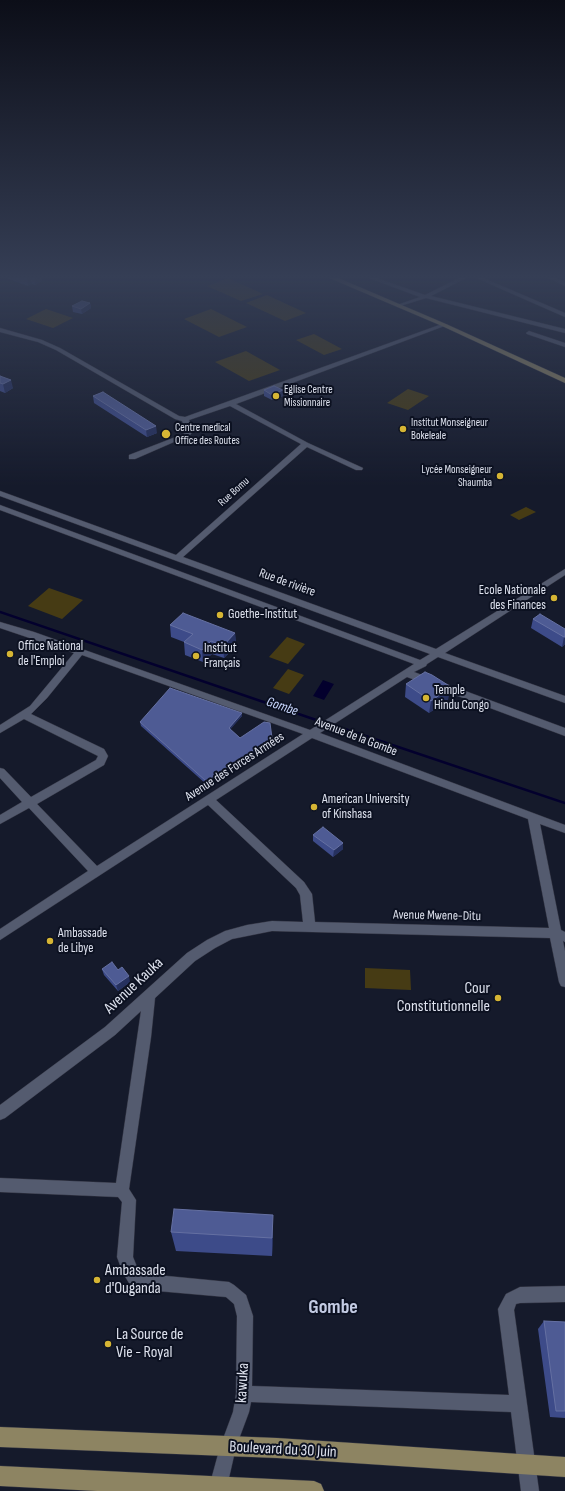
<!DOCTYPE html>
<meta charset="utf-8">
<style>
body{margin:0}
canvas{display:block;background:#151a2b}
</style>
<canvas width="565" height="1491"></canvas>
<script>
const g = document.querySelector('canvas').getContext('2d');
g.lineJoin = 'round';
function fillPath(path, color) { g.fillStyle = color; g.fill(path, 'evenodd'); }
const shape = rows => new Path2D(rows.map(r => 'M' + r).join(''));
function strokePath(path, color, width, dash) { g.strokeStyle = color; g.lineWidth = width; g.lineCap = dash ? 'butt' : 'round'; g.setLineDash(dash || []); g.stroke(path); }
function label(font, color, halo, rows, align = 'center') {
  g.font = font + ' "Sofia Sans Condensed",sans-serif'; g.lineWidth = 4; g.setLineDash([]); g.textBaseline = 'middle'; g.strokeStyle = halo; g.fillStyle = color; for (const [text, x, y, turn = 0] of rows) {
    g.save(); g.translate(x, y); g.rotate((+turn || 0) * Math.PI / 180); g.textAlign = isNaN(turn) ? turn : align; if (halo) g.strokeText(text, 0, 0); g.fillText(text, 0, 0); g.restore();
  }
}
fillPath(shape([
 [228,278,263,294,241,301,207,286],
 [267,295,306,313,285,321,246,303],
 [46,309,73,318,53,328,26,319],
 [211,309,247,327,219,337,184,319],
 [314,334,342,349,324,355,296,340],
 [246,351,280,370,249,381,215,362],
 [408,389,429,396,408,410,387,403],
 [526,507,536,512,519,520,510,515],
 [49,588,83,600,62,619,28,606],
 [287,637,305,644,288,664,269,657],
 [288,669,304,675,289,694,273,688],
 [365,968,410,970,411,990,365,988]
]), '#463b14');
fillPath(shape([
 [323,680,334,684,324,700,313,696]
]), '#03002d');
strokePath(shape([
 [0,612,325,723],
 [330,724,565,803]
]), '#03002d', 2.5);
const minor = shape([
 [366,277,374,277,425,295,461,277,468,277,431,296,565,329,565,333,426,298,397,307,397,305,420,297,366,277],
 [474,277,481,277,565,313,565,317,474,277],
 [546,277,553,277,565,282,565,286,546,277],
 [442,324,447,325,236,404,308,443,363,468,362,470,356,470,307,447,183,557,436,649,565,569,565,575,445,653,565,696,565,703,438,657,427,664,426,666,414,672,565,728,565,736,407,677,320,733,565,825,565,833,540,824,561,930,565,932,565,942,563,941,565,951,565,987,561,986,559,982,550,938,272,931,232,939,215,948,195,961,155,998,151,1037,129,1189,136,1200,133,1257,139,1272,146,1274,229,1282,234,1285,246,1295,253,1316,252,1386,509,1395,498,1309,506,1294,520,1287,565,1286,565,1302,520,1303,516,1304,514,1310,539,1491,521,1491,511,1412,251,1402,249,1412,236,1447,226,1491,208,1491,220,1447,233,1412,236,1394,237,1316,234,1304,226,1297,146,1290,129,1283,123,1273,117,1257,122,1202,118,1197,0,1192,0,1178,116,1183,141,1011,115,1035,5,1118,0,1120,0,1105,105,1027,187,953,207,940,225,931,247,925,272,921,303,922,300,895,296,888,208,805,0,940,0,929,88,871,29,808,0,824,0,815,22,802,0,778,0,768,4,769,31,797,96,760,98,756,24,719,0,733,0,725,30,706,74,653,0,628,0,622,34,632,310,730,414,664,0,510,0,505,420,660,430,654,0,496,0,491,176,555,301,444,230,406,189,420,193,431,190,435,135,459,129,459,129,455,186,433,187,431,182,421,175,419,56,350,38,342,0,332,0,328,42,340,60,348,179,416,185,417,442,324],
 [82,655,303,734,97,866,37,804,104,765,108,756,104,749,31,714,47,698,82,655],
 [312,738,528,819,549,928,315,922,312,894,304,882,216,800,312,738],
 [529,331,565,343,565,347,527,334,526,333,529,331]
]);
const major = shape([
 [327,277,336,277,446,324,565,378,565,383,442,326,327,277],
 [0,1427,277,1438,565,1457,565,1477,277,1458,0,1447,0,1427],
 [0,1466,314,1481,321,1484,324,1491,97,1491,0,1486,0,1466]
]);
strokePath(minor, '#333543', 1);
strokePath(major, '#333543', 1);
fillPath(minor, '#545b6f');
fillPath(major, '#8d8462');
fillPath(shape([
 [3,277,44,277,42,279,42,281,35,285,32,284,28,286],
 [90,303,91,308,82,314,73,312,72,306],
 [0,376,13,388,5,393,0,391],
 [264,390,283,396,272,400,264,396],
 [93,396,157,433,147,437,94,403],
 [533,619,565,629,565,644,562,647,531,628],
 [170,625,235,633,236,646,224,658,212,654,203,662,185,655,184,642,171,637],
 [406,684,448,700,429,713,405,697],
 [242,713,242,716,230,729,240,738,272,738,272,741,206,784,141,726,140,722],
 [313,835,343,849,333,857,313,841],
 [102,969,118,970,130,982,118,991,104,975],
 [171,1232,273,1234,272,1256,176,1251],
 [544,1321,565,1322,565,1418,550,1417,538,1329]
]), '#3d4b89');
fillPath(shape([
 [27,277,30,277,32,284,28,286],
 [34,277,44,277,42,279,42,281,35,285],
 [90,303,91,308,82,314,81,309],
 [11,380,13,388,5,393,3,384],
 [283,390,283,396,272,400,272,395],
 [156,426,157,433,147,437,146,430],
 [235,633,236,646,224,658,223,646],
 [564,637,565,637,565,644,562,647],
 [211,641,212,654,203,662,202,650],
 [451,687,448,700,429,713,431,701],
 [242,713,242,716,229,731,229,728],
 [272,738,272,741,206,784,206,781],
 [343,843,343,849,333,857,334,850],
 [129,976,130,982,118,991,116,985],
 [273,1215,273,1234,272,1256,272,1238]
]), '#26315f');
const building = shape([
 [82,301,90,303,81,309,72,306,82,301],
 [0,376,11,380,3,384,0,383,0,376],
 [274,386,283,390,272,395,264,390,274,386],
 [103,392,156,426,146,430,93,396,103,392],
 [183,613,235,633,223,646,211,641,202,650,184,642,193,634,170,625,183,613],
 [540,614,565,629,565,637,564,637,533,619,540,614],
 [425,672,432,675,451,687,431,701,406,684,425,672],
 [170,688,242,713,229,728,240,738,264,722,270,723,272,738,206,781,140,722,170,688],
 [323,827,343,843,334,850,313,835,323,827],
 [112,962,118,970,122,967,129,976,116,985,102,969,112,962],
 [174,1209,273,1215,272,1238,171,1232,174,1209],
 [544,1321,565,1322,565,1411,556,1411,544,1321]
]);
fillPath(building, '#4e5b94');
strokePath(building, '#6570a2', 1);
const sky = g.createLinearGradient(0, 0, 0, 486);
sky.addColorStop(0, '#0c0e18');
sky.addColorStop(0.57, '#353e55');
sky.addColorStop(1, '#353e5500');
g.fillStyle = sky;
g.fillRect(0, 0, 565, 486);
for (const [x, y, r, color] of [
 [276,396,4,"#d6b534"],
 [403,429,4,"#d6b534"],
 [166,434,5,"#d6b534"],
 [500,476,4,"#d6b534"],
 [554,598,4,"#d6b534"],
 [220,615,4,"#d6b534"],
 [10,654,4,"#d6b534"],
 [196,656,4,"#d6b534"],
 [426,698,4,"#d6b534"],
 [314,807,4,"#d6b534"],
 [50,941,4,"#d6b534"],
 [498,998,4,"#d6b534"],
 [97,1280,4,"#d6b534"],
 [108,1344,4,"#d6b534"]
]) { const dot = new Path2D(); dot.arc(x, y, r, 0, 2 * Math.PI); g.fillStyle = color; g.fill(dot); strokePath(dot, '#0c1121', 1.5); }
label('11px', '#dde1ed', '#0c1121', [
 ["Eglise Centre",284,390],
 ["Missionnaire",284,403],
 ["Institut Monseigneur",411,423],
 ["Bokeleale",411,436],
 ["Centre medical",175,428],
 ["Office des Routes",175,441],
 ["Lycée Monseigneur",492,470,"right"],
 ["Shaumba",492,483,"right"]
], 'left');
label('11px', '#dde1ed', '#0c1121', [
 ["Rue Bomu",234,492,-42]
]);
label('13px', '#dde1ed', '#0c1121', [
 ["Rue de rivière",287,583,20],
 ["Avenue de la Gombe",356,737,21],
 ["Avenue des Forces Armées",235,767,-33],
 ["Avenue Mwene-Ditu",437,916,1]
]);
label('13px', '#dde1ed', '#0c1121', [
 ["Ecole Nationale",546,591,"right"],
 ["des Finances",546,606,"right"],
 ["Goethe-Institut",228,615],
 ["Office National",18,647],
 ["de l'Emploi",18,662],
 ["Institut",204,649],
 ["Français",204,664],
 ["Temple",434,691],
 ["Hindu Congo",434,706],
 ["American University",322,800],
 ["of Kinshasa",322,815],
 ["Ambassade",58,934],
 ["de Libye",58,949]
], 'left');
label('italic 14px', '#c9d7fe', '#0c1121', [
 ["Gombe",282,707,19]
]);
label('16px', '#dde1ed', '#0c1121', [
 ["Avenue Kauka",134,986,-43],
 ["kawuka",243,1383,-87],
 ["Boulevard du 30 Juin",283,1450,3]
]);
label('16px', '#dde1ed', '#0c1121', [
 ["Cour",490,989,"right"],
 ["Constitutionnelle",490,1007,"right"],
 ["Ambassade",105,1271],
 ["d'Ouganda",105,1289],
 ["La Source de",116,1335],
 ["Vie - Royal",116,1353]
], 'left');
label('bold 20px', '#c3cbe3', '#0c1121', [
 ["Gombe",333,1308]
]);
</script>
